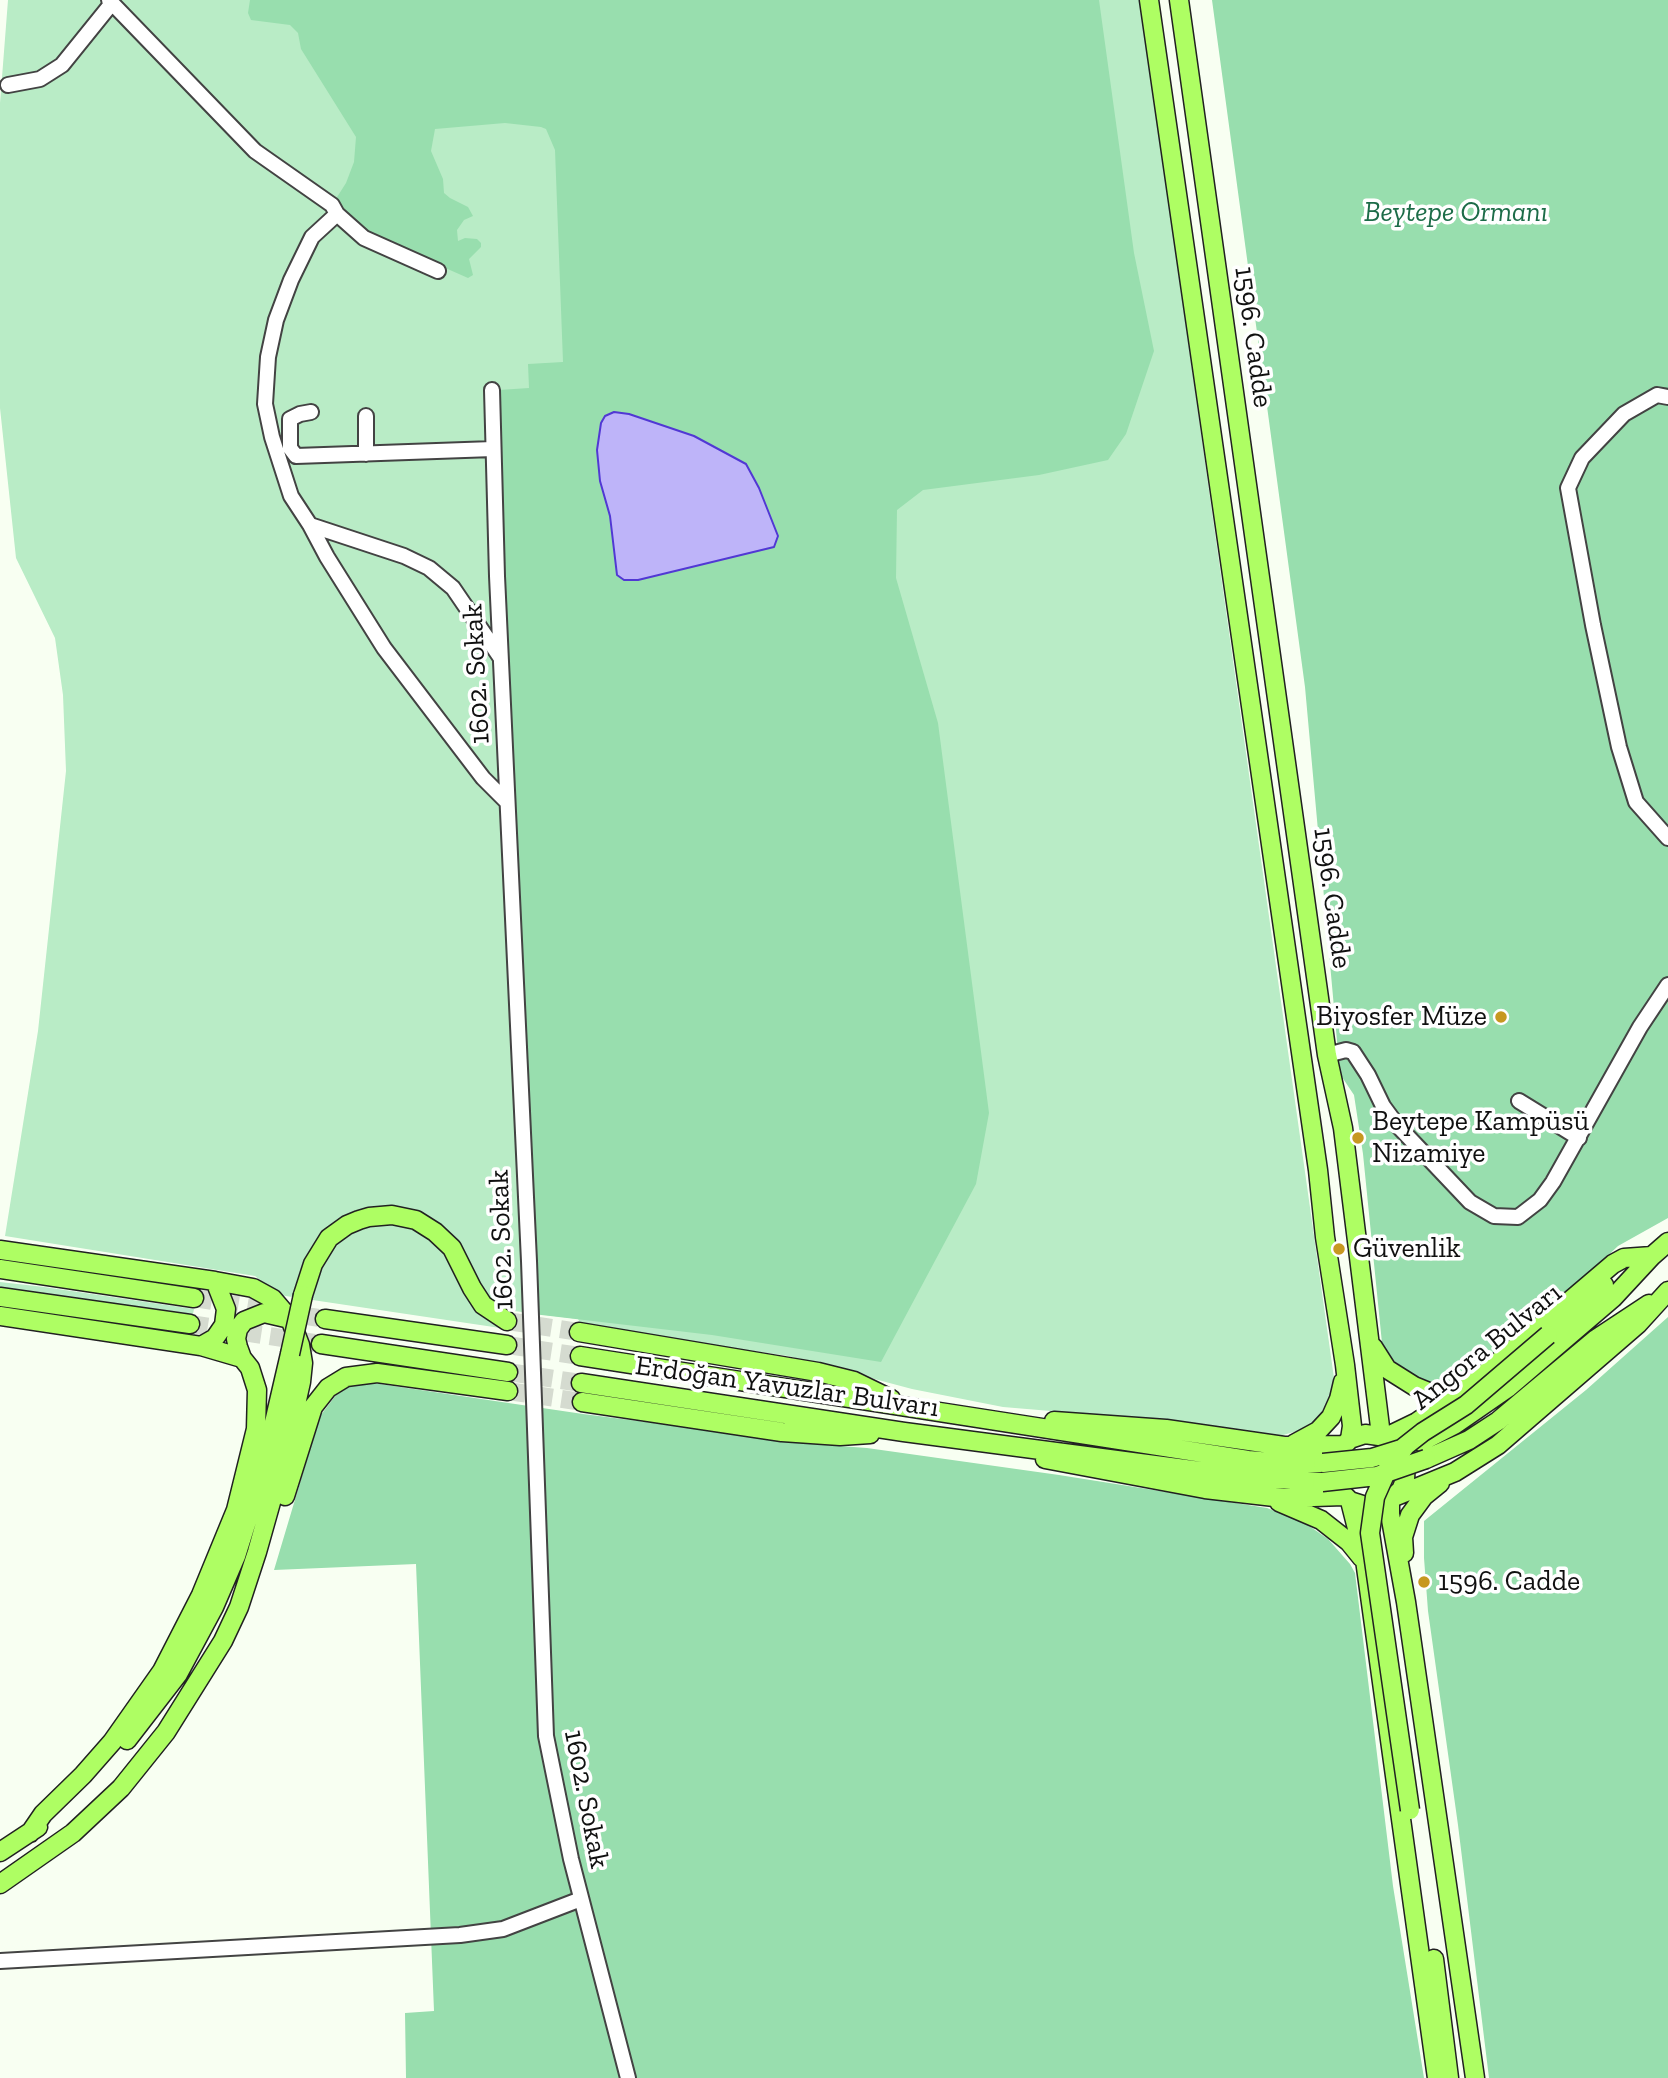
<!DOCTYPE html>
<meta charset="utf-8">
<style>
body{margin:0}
canvas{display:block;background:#f8fff2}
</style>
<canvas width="1668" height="2078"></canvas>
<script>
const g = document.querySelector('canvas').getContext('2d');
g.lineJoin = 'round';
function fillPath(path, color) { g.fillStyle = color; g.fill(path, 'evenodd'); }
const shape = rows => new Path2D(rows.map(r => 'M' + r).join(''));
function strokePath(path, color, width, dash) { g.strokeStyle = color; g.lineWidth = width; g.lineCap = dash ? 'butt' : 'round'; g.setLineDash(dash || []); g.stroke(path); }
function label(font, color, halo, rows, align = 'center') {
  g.font = font + ' "Zilla Slab",serif'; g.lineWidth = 7; g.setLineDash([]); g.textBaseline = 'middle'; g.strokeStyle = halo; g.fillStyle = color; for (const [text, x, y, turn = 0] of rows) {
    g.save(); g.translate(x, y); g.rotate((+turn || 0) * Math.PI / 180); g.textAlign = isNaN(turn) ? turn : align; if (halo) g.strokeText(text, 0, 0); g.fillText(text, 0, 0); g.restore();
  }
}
fillPath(shape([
 [8,0,1140,0,1334,1378,1334,1392,1327,1409,1316,1422,1308,1428,1276,1437,1170,1421,1003,1407,912,1389,788,1356,582,1326,578,1319,506,1310,507,1329,279,1295,255,1276,5,1236,38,1031,66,771,63,695,55,638,16,558,0,408,0,103],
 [0,1282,44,1287,194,1309,193,1314,0,1288]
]), '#b9ecc6');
fillPath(shape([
 [250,0,1099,0,1134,253,1154,351,1126,434,1108,460,1039,475,923,490,897,510,896,578,938,723,989,1113,976,1184,881,1362,712,1335,533,1314,513,835,499,390,529,388,528,364,563,362,555,150,546,129,541,127,505,123,435,129,431,151,443,179,444,193,450,198,468,207,473,216,464,220,457,230,458,241,465,238,477,239,481,243,481,247,469,259,473,275,468,278,366,233,332,205,346,183,354,162,356,137,301,49,298,33,290,25,251,20,248,13],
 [1212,0,1668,0,1668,1218,1618,1246,1550,1311,1455,1385,1438,1388,1417,1378,1383,1353,1363,1154,1354,1095,1340,1074,1305,687],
 [1668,1317,1668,2078,1489,2078,1458,1825,1428,1611,1424,1558,1424,1521,1586,1390],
 [373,1383,583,1414,826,1445,867,1448,1059,1475,1267,1508,1305,1523,1328,1539,1350,1564,1355,1573,1393,1886,1424,2078,406,2078,405,2013,434,2011,416,1564,274,1570,320,1416,336,1395,352,1385]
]), '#98deae');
const water = shape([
 [614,412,629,414,694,436,746,464,759,488,778,536,774,547,638,580,624,580,617,575,610,516,600,481,597,450,601,423,605,416,614,412]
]);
fillPath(water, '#beb4f9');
strokePath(water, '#5138d4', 2);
strokePath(shape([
 [194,1298,325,1319],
 [507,1321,579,1332],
 [190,1324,321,1344],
 [507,1345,580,1356],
 [508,1372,581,1383],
 [508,1391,582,1402]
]), '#d5dbd0', 18, [18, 9]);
const minor = shape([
 [109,0,255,151,332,205,337,214,312,237,291,280,276,320,268,357,265,404,272,437,291,496,310,525,404,556,429,568,453,588,500,657],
 [8,85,40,79,62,65,112,3],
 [337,214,364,238,438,271],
 [492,390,497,576,529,1261,546,1736,571,1859,628,2078],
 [1668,397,1657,395,1624,414,1582,458,1568,488,1593,625,1619,747,1636,802,1668,838],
 [311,412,300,414,290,419,290,448,296,456,493,449],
 [366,416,366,454],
 [310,525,327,557,384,648,483,778,507,802],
 [1327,1055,1346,1050,1353,1052,1368,1075,1383,1106,1397,1125,1470,1202,1494,1216,1518,1217,1540,1200,1553,1182,1640,1027,1668,985],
 [1519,1101,1579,1138],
 [0,1961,460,1935,503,1929,581,1899]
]);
const major = shape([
 [1149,0,1318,1170,1325,1237,1345,1365,1352,1426,1350,1439],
 [1179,0,1327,1055,1343,1128,1381,1435],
 [0,1250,215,1281,253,1288,273,1299,290,1319,300,1345,303,1363,301,1382,286,1449,257,1552,239,1607,223,1641,166,1732,121,1788,73,1833,0,1884],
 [0,1269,194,1298],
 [303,1295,313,1264,329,1238,347,1225,359,1220,369,1217,392,1215,416,1220,435,1232,452,1248,472,1288,483,1305,507,1321],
 [0,1297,190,1324],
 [0,1316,201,1346,242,1358],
 [325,1319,507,1345],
 [579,1332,818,1372,854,1381,891,1399],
 [1548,1335,1604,1285],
 [321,1344,508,1372],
 [201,1346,215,1338,224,1325,226,1309,215,1281],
 [1373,1347,1387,1369,1414,1386,1436,1395,1456,1393],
 [580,1356,1248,1460,1282,1463,1323,1463],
 [581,1383,904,1432,1246,1477,1322,1482],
 [582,1402,782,1432,840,1436,870,1434],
 [1054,1421,1166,1429,1284,1446,1343,1445],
 [1386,1437,1417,1422,1472,1384,1613,1264,1624,1258,1652,1256],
 [1421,1442,1454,1425,1509,1387,1613,1298,1652,1256,1668,1242],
 [1294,1444,1318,1431,1331,1417,1339,1399,1343,1382],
 [1045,1459,1205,1489,1283,1498,1344,1496],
 [1426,1459,1469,1440,1498,1421,1596,1339,1649,1304],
 [285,1496,313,1407,328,1388,346,1377,377,1373,508,1391],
 [1394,1497,1455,1472,1498,1445,1638,1324,1668,1291],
 [1390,1500,1390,1514,1406,1602,1475,2078],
 [1350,1501,1369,1507,1379,1506,1390,1500,1401,1490,1405,1480,1406,1460,1395,1443,1386,1437,1365,1434,1350,1439,1337,1453,1333,1473,1341,1492,1350,1501,1365,1560,1437,2078],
 [1279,1502,1321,1520,1349,1542,1362,1558],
 [1404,1553,1403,1537,1410,1515,1424,1496,1440,1483],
 [127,1740,178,1674,214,1607,236,1556,263,1470,290,1354],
 [30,1833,43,1814,83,1775,112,1742,162,1671,201,1595,236,1510,256,1429,257,1390,250,1368,242,1358,238,1347,236,1339,238,1329,244,1321,264,1313,290,1319],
 [0,1852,38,1827],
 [1434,1959,1449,2078]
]);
strokePath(minor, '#434343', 18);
strokePath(major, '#212121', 21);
strokePath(minor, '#fff', 14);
strokePath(major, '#aefe63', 18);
const majorBridge = shape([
 [290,1354,303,1295],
 [1323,1463,1372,1458,1404,1448],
 [1322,1482,1377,1476,1426,1459],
 [1410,1810,1370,1533,1375,1497,1387,1470,1404,1447,1423,1432,1466,1405,1548,1335]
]);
strokePath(majorBridge, '#212121', 21, []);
strokePath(majorBridge, '#aefe63', 18);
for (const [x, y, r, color] of [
 [1501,1017,7,"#c79820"],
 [1358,1138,7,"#c79820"],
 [1339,1249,7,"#c79820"],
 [1424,1582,7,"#c79820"]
]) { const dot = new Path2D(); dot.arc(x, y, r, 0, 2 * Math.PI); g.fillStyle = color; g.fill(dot); strokePath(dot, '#fff', 2.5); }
label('italic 28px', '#1c6c48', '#fff', [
 ["Beytepe Ormanı",1456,213]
]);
label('28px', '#101010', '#fff', [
 ["1596. Cadde",1253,337,82],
 ["1602. Sokak",477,674,-93],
 ["1596. Cadde",1332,898,82],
 ["1602. Sokak",502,1240,-92],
 ["Angora Bulvarı",1487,1347,-39],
 ["Erdoğan Yavuzlar Bulvarı",787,1387,8],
 ["1602. Sokak",586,1799,79]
]);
label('28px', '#101010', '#fff', [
 ["Biyosfer Müze",1487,1017,"right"],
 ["Beytepe Kampüsü",1372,1122],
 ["Nizamiye",1372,1154],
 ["Güvenlik",1353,1249],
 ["1596. Cadde",1438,1582]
], 'left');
</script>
